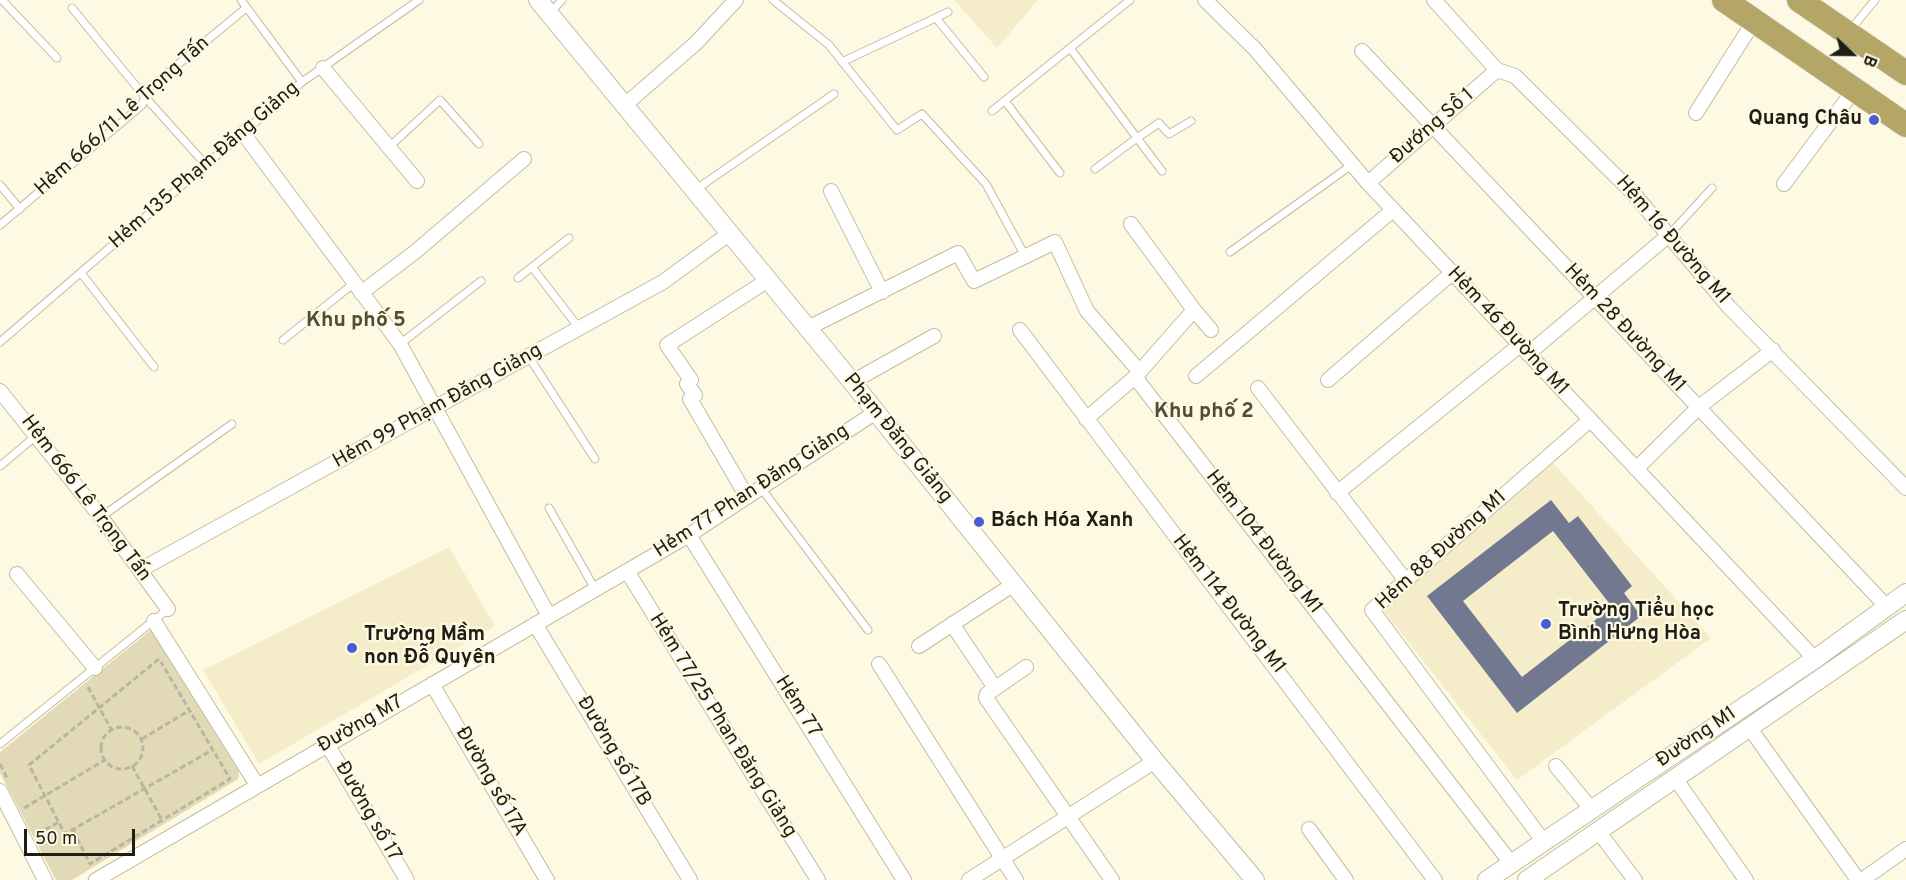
<!DOCTYPE html>
<meta charset="utf-8">
<style>
body{margin:0}
#map{position:relative;width:1906px;height:880px;overflow:hidden;background:#fef9e3;font-family:Overpass,sans-serif}
canvas{display:block}
.north{position:absolute;left:1822px;top:24px;width:60px;height:60px;-webkit-text-stroke:4px #fef9e3;paint-order:stroke;rotate:112deg;font-size:16px;font-weight:700;line-height:24px;text-align:center;color:#201e14}
.north::after{content:'';display:block;margin:auto;width:21px;height:27px;background:#201e14;clip-path:polygon(50% 0,100% 100%,50% 72%,0 100%)}
.scale{position:absolute;left:24px;top:829px;width:111px;height:27px;box-sizing:border-box;border:3px solid #201e14;border-top:0;padding-left:8px;font-size:18px;line-height:21px;white-space:nowrap;color:#201e14;-webkit-text-stroke:4px #fef9e3;paint-order:stroke}
</style>
<div id="map">
<canvas width="1906" height="880"></canvas>
<div class="north">B</div>
<div class="scale">50 m</div>
</div>
<script>
const g = document.querySelector('canvas').getContext('2d');
g.lineJoin = 'round';
function fillPath(path, color) { g.fillStyle = color; g.fill(path, 'evenodd'); }
const shape = rows => new Path2D(rows.map(r => 'M' + r).join(''));
function strokePath(path, color, width, dash) { g.strokeStyle = color; g.lineWidth = width; g.lineCap = dash ? 'butt' : 'round'; g.setLineDash(dash || []); g.stroke(path); }
function label(font, color, halo, rows, align = 'center') {
  g.font = font + ' Overpass,sans-serif'; g.lineWidth = 4.5; g.setLineDash([]); g.textBaseline = 'middle'; g.strokeStyle = halo; g.fillStyle = color; for (const [text, x, y, turn = 0] of rows) {
    g.save(); g.translate(x, y); g.rotate((+turn || 0) * Math.PI / 180); g.textAlign = isNaN(turn) ? turn : align; if (halo) g.strokeText(text, 0, 0); g.fillText(text, 0, 0); g.restore();
  }
}
fillPath(shape([
 [954,0,1038,0,997,48],
 [1553,463,1711,638,1517,780,1383,610],
 [449,547,495,626,259,764,203,670]
]), '#f5edc9');
fillPath(shape([
 [152,629,162,634,239,769,238,779,72,880,56,880,0,773,0,752]
]), '#e2dab6');
fillPath(shape([
 [1551,500,1569,523,1578,516,1632,586,1624,593,1641,616,1517,713,1427,596],
 [1553,531,1612,607,1522,677,1463,601]
]), '#717890');
const service = shape([
 [2,0,57,58],
 [241,0,302,82],
 [773,0,829,45,897,130,922,114,986,184,1025,256],
 [72,8,145,97,206,165],
 [551,12,562,0],
 [936,18,984,77],
 [1856,23,1875,0],
 [842,62,948,12],
 [1005,101,1060,173],
 [992,111,1070,48],
 [389,147,440,100,479,144],
 [1095,169,1137,138,1070,48,1130,0],
 [1162,171,1137,138,1159,123,1169,134,1191,121],
 [0,185,20,209],
 [695,190,834,94],
 [0,225,142,105,147,90,246,8],
 [1669,235,1712,188],
 [1230,252,1353,164],
 [532,267,579,328],
 [81,273,154,367],
 [518,278,569,238],
 [283,340,353,284],
 [0,342,302,82,419,0],
 [400,344,481,281],
 [529,357,595,459],
 [0,466,37,435],
 [761,488,868,630],
 [549,508,595,589],
 [101,517,232,424],
 [0,744,168,609]
]);
const minor = shape([
 [1205,0,1255,49,1368,183,1815,659],
 [1434,0,1497,70,1515,76,1633,193,1729,307,1906,488],
 [1362,51,1887,607],
 [323,68,417,181],
 [625,105,696,43,736,0],
 [1696,113,1754,21],
 [243,133,400,344,549,616],
 [1368,183,1497,70],
 [1784,184,1854,90],
 [831,191,882,292],
 [1131,224,1194,310,1135,377,1511,863],
 [361,293,415,252,524,159],
 [1194,310,1211,330],
 [808,328,958,253,974,281,1055,242,1087,311,1140,372],
 [1020,330,1435,880],
 [1528,354,1669,235],
 [1196,376,1393,210],
 [1328,380,1452,273],
 [852,382,934,336],
 [1258,388,1406,581],
 [0,391,101,517,168,609],
 [1086,419,1135,377],
 [1636,469,1699,407,1773,350],
 [1337,493,1520,345],
 [747,497,690,399,695,395,687,384,691,380,667,345,768,280],
 [689,535,904,880],
 [140,570,663,282,730,233],
 [627,571,818,880],
 [17,574,95,668],
 [154,621,257,785],
 [535,624,690,880],
 [952,624,995,688],
 [919,646,1014,584],
 [879,664,1016,880],
 [1026,667,987,694,986,698,1112,880],
 [432,684,547,880],
 [1749,727,1858,880],
 [327,744,407,880],
 [1556,766,1592,810],
 [1675,778,1746,880],
 [0,791,45,880],
 [1309,829,1346,880],
 [1598,831,1635,880],
 [1544,842,1372,610,1590,420],
 [96,880,689,535,876,412],
 [969,880,1155,761],
 [1862,880,1906,849]
]);
const tertiary = shape([
 [538,0,852,382,1155,761,1255,880],
 [1487,880,1815,659,1906,593],
 [1527,880,1906,620]
]);
const trunk = shape([
 [1724,0,1906,125],
 [1799,0,1906,73]
]);
strokePath(service, '#c2bca1', 9);
strokePath(minor, '#c2bca1', 16);
strokePath(tertiary, '#c2bca1', 20);
strokePath(trunk, '#e9e8e8', 26);
strokePath(shape([
 [159,659,29,765,65,834,214,749],
 [88,687,112,731],
 '101 748a21 21 0 1 1 42 0a21 21 0 1 1-42 0Z',
 [142,739,190,710],
 [0,764,7,778],
 [132,766,162,820],
 [24,808,105,760],
 [73,830,90,864,230,779,161,662],
 [37,834,59,822]
]), '#b9b5a3', 3, [6, 3]);
strokePath(service, '#fff', 7);
strokePath(minor, '#fff', 14);
strokePath(tertiary, '#fff', 18);
strokePath(trunk, '#b3a666', 24);
for (const [x, y, r, color] of [
 [1874,120,6,"#4b5bd0"],
 [979,522,6,"#4b5bd0"],
 [1546,624,6,"#4b5bd0"],
 [352,648,6,"#4b5bd0"]
]) { const dot = new Path2D(); dot.arc(x, y, r, 0, 2 * Math.PI); g.fillStyle = color; g.fill(dot); strokePath(dot, '#fef9e3', 2); }
label('20px', '#201e14', '#fef9e3', [
 ["Hẻm 666/11 Lê Trọng Tấn",123,117,-42],
 ["Đướng Sồ 1",1433,127,-41],
 ["Hẻm 135 Phạm Đăng Giảng",205,166,-41],
 ["Hẻm 16 Đường M1",1672,241,49],
 ["Hẻm 28 Đường M1",1624,329,47],
 ["Hẻm 46 Đường M1",1507,332,47],
 ["Hẻm 99 Phạm Đăng Giảng",438,407,-29],
 ["Phạm Đăng Giảng",897,439,51],
 ["Hẻm 77 Phan Đăng Giảng",752,492,-33],
 ["Hẻm 666 Lê Trọng Tấn",85,499,53],
 ["Hẻm 104 Đường M1",1263,543,52],
 ["Hẻm 88 Đường M1",1442,551,-42],
 ["Hẻm 114 Đường M1",1228,605,52],
 ["Hẻm 77",797,707,58],
 ["Đường M7",361,725,-30],
 ["Hẻm 77/25 Phan Đăng Giảng",722,726,58],
 ["Đường M1",1697,738,-34],
 ["Đường số 17B",613,752,59],
 ["Đường số 17A",490,782,60],
 ["Đường số 17",367,812,60]
]);
label('bold 20px', '#201e14', '#fef9e3', [
 ["Quang Châu",1862,120,"right"],
 ["Bách Hóa Xanh",991,522],
 ["Trường Tiểu học",1558,612],
 ["Bình Hưng Hòa",1558,635],
 ["Trường Mầm",364,636],
 ["non Đỗ Quyên",364,659]
], 'left');
label('bold 21px', '#514c34', '#fef9e3', [
 ["Khu phố 5",356,322],
 ["Khu phố 2",1204,413]
]);
</script>
